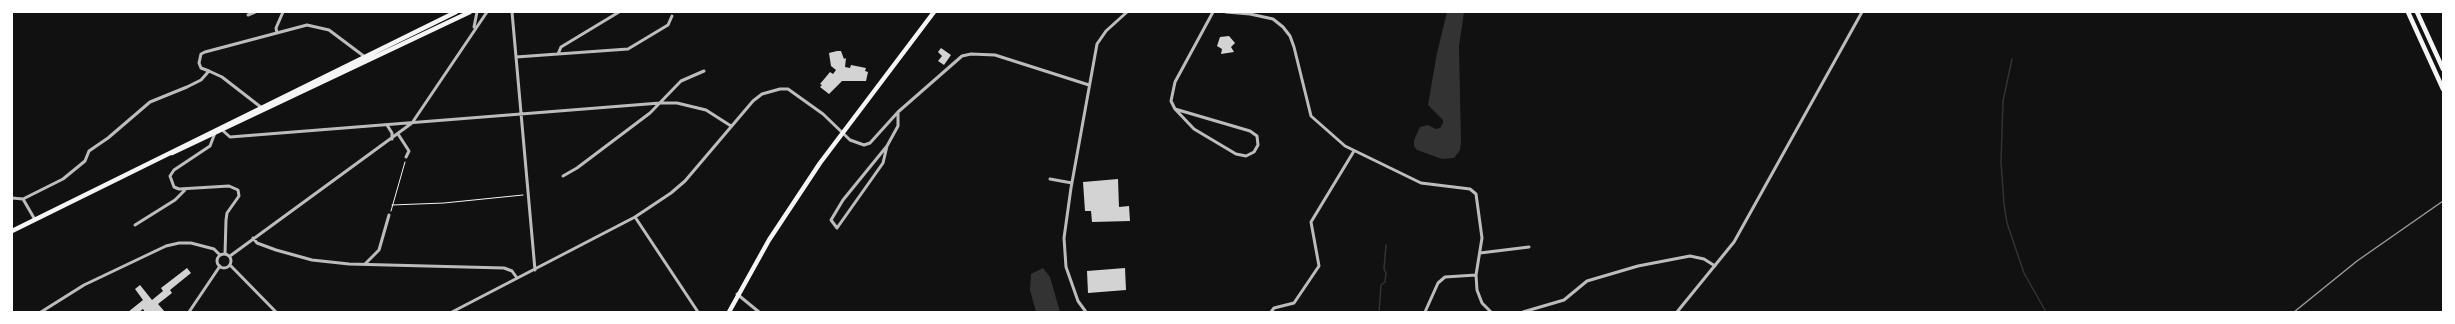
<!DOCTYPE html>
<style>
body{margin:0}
#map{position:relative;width:2455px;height:324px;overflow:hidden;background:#111;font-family:Inter,sans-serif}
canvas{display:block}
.frame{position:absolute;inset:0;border:13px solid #fff;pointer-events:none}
</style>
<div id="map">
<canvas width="2455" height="324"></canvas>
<div class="frame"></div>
</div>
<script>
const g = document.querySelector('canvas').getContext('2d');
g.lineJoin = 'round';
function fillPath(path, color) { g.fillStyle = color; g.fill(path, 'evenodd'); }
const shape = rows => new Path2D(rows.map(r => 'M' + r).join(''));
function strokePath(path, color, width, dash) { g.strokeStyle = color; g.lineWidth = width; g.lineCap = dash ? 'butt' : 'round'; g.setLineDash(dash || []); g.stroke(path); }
fillPath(shape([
 [1447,12,1464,12,1459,46,1461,143,1460,150,1454,158,1442,159,1417,150,1414,146,1414,140,1420,127,1428,125,1436,129,1440,128,1443,123,1443,120,1428,105,1437,53],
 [1043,268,1050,277,1060,312,1036,312,1030,290,1031,274]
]), '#333');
strokePath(shape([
 [2012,59,2003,101,2001,162,2004,204,2007,223,2024,273,2046,312],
 [1379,312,1381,285,1385,282,1386,273,1384,269,1386,245]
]), '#333', 1.5);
fillPath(shape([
 [1229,36,1235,43,1231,47,1234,52,1221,54,1222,49,1217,46,1220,37],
 [941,48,951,55,944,65,938,61,942,56,938,52],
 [837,51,841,51,844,59,846,58,845,67,850,68,851,65,866,68,865,71,868,72,866,81,842,81,829,94,820,87,822,85,820,84,830,72,833,74,836,70,831,66,829,53],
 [1118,179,1119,207,1129,206,1130,221,1092,222,1091,211,1085,211,1083,182],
 [187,268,191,273,170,290,172,293,158,304,165,312,145,312,143,309,139,312,128,312,143,300,135,289,140,285,152,300,163,291,161,288],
 [1125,268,1126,290,1088,293,1087,271]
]), '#d3d3d3');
strokePath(shape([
 [392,205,444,203,523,195],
 [391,211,405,162]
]), '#f5f5f5', 1);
strokePath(shape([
 [512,12,535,270],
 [1226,12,1250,14,1273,19,1283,27,1290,36,1294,47,1311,116,1345,146,1421,183,1470,189,1476,194,1482,238,1476,275,1477,290,1482,303,1491,312],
 [248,15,255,12],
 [474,27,477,12],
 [277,33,276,28,283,12],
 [558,54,561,47,619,12],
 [516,57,628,49,668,25,672,16],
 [209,71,201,68,199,63,201,54,205,52,307,25,329,30,365,57],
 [1175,109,1250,131,1257,136,1258,145,1254,152,1246,156,1236,154,1194,129,1175,109,1171,101,1175,82,1213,12],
 [387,125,392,133,392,139],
 [221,129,230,137,660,103,677,103,706,110,731,126],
 [215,133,210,146,174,170,170,176,174,187,179,189,229,186,238,190,239,196,227,213,226,220,225,254],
 [398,134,409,151,406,157],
 [887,146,843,200,831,220,837,228,883,163,887,146,898,126,898,112],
 [563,176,577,168,650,113,681,81,704,71],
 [1050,179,1072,183],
 [12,198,23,199,34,218],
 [23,199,63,179,85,161,89,151,108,138,150,102,187,87,201,80,209,71,222,77,262,108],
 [635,217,698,312],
 [135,225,175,200,185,190],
 [253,238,257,243,276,250,312,260,349,264,504,268,512,271,517,278],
 [1480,253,1529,247],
 '217 261a7 7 0 1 1 14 0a7 7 0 1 1-14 0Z',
 [230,256,412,123,487,12],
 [365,264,379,250,389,215],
 [230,265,276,312],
 [737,294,759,312],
 [41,312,84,285,166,246,179,243,191,243,214,249,220,255],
 [189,312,220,266],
 [452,312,635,217,671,193,685,181,753,101,762,94,780,89,788,89,823,114,850,140,864,145,870,143,898,112,962,56,971,54,995,55,1089,85],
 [1086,312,1078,301,1066,267,1064,238,1071,188,1097,44,1106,31,1127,12],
 [1271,312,1274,308,1294,303,1319,266,1311,222,1354,151],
 [1425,312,1438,283,1445,277,1476,275],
 [1523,312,1564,300,1587,281,1638,266,1690,256,1704,259,1715,266],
 [1677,312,1734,242,1862,12]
]), '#bcbcbc', 3);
strokePath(shape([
 [172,153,470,12],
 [12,231,456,12],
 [729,312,769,240,820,163,934,12]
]), '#f5f5f5', 4.5);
strokePath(shape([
 [2408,12,2443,89],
 [2417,12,2443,69]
]), '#f5f5f5', 4.5);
strokePath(shape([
 [2294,312,2357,261,2443,201]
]), '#9a9a9a', 1.5);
</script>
